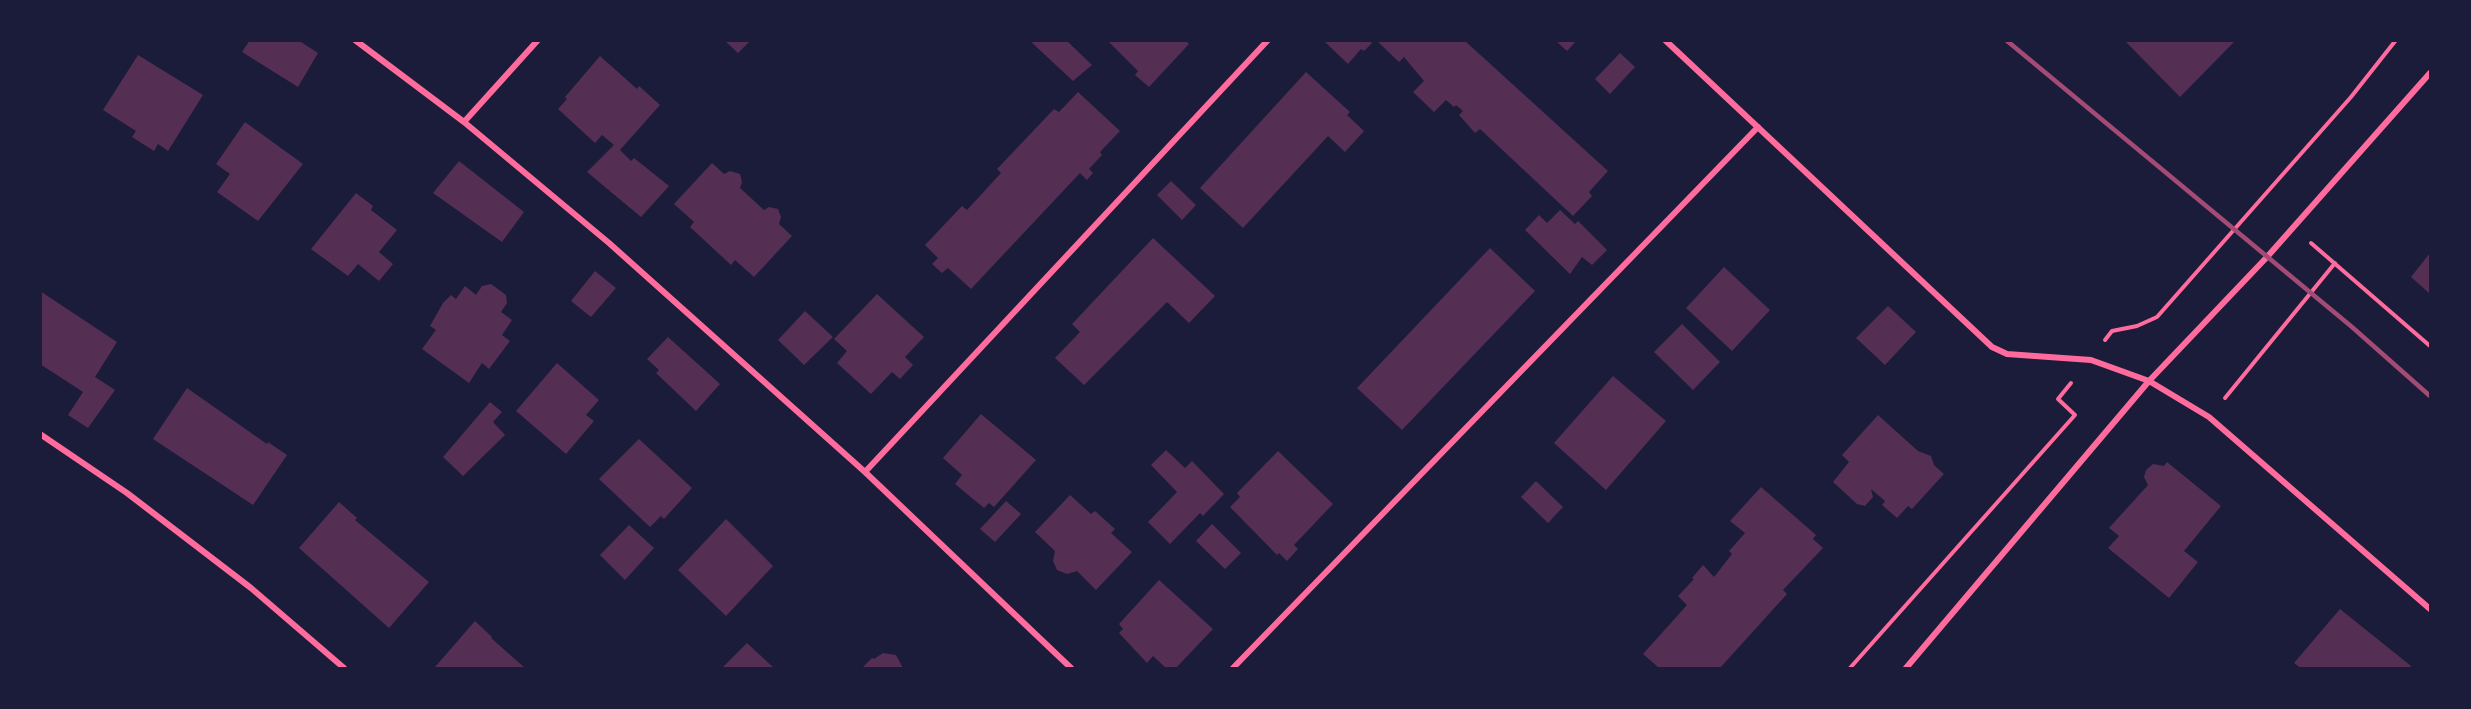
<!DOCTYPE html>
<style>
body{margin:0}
#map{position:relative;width:2471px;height:709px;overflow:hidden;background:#1b1b3a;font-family:Ubuntu,sans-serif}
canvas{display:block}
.frame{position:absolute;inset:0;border:42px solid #1b1b3a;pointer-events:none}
</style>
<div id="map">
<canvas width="2471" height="709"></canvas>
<div class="frame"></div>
</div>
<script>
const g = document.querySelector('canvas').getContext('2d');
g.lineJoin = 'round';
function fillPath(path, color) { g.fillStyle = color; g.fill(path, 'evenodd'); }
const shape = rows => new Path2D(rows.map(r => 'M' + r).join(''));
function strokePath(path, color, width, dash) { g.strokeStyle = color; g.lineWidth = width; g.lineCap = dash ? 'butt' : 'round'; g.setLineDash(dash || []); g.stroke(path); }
fillPath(shape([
 [250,40,298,40,318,53,298,87,242,52],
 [724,40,751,40,738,53],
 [1029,40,1066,40,1092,65,1073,81],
 [1107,40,1185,40,1189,44,1149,87,1135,75,1138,71],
 [1323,40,1369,40,1372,43,1364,51,1361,49,1348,64],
 [1376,40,1464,40,1608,171,1589,192,1592,196,1573,216,1480,129,1475,133,1459,115,1463,111,1456,105,1454,107,1446,100,1434,112,1413,92,1424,81,1404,57,1399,62],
 [1555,40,1577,40,1567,51],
 [2124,40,2236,40,2180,97],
 [1620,53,1635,67,1610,94,1595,79],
 [138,55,203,95,168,151,158,144,154,151,132,137,136,131,103,110],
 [600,56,637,89,639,86,660,105,620,150,631,161,634,158,669,186,641,217,587,172,614,145,602,135,595,143,558,109,567,99,565,97],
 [1306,72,1350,112,1347,115,1364,131,1345,152,1328,136,1243,228,1200,188],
 [1078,92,1120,131,1100,152,1102,155,1089,169,1093,173,1087,180,1080,173,971,289,948,268,942,273,932,264,938,258,925,245,962,206,967,210,1001,173,997,169,1054,109,1059,112],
 [245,122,303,164,258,221,217,192,230,174,216,164],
 [459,161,524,212,502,242,433,193],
 [712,163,724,174,730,171,740,174,742,182,740,188,764,210,769,207,778,209,781,217,779,224,792,236,754,277,735,260,731,265,690,227,694,222,674,204],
 [1171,181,1196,205,1182,220,1157,195],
 [356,193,373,206,371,210,397,230,379,252,393,264,379,281,358,264,348,276,311,249],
 [1560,210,1575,224,1578,221,1607,250,1592,265,1582,257,1570,274,1525,230,1539,215,1547,223],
 [1153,238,1215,296,1189,323,1167,302,1084,385,1055,358,1080,332,1072,324],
 [1490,248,1535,291,1402,430,1357,388],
 [2430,253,2430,294,2411,277],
 [1724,267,1770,310,1732,351,1686,308],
 [595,271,616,288,591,317,571,301],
 [491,284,506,295,507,303,501,312,512,320,502,335,510,341,489,369,482,363,469,383,422,349,436,330,430,326,443,303,451,295,456,299,465,286,476,295,482,286],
 [40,291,117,342,95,377,115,390,88,428,68,415,83,392,40,364],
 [877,294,924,337,905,357,913,365,900,379,892,372,871,394,837,363,847,351,834,339],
 [1888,306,1916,332,1885,365,1856,338],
 [805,311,833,337,804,365,778,340],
 [1682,324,1720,362,1693,390,1654,352],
 [668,337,720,384,696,411,656,373,659,370,647,359],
 [557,363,599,400,586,415,594,421,566,454,516,411],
 [1613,376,1666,421,1606,490,1554,443],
 [187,388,267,444,268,442,287,455,253,505,153,439],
 [490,402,502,412,493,422,505,435,463,476,443,457],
 [981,414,1036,460,994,507,989,503,984,508,955,484,962,475,943,458],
 [1878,415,1918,451,1931,456,1934,465,1944,474,1912,509,1908,506,1897,518,1882,505,1885,501,1871,489,1873,497,1865,506,1857,504,1833,482,1849,462,1842,455],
 [639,439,692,488,664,519,661,516,650,527,599,479],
 [1166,450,1185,468,1192,461,1224,494,1203,516,1200,513,1170,544,1148,522,1177,492,1151,465],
 [1278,451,1333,504,1294,545,1298,549,1287,561,1279,553,1277,555,1230,507,1240,497,1237,493],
 [2167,462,2221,506,2184,551,2198,562,2169,598,2108,548,2119,536,2109,528,2148,485,2144,477,2146,470,2153,464,2164,466],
 [1536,481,1563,507,1548,523,1521,497],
 [1761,487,1816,535,1813,539,1823,548,1783,590,1787,594,1720,668,1659,668,1643,654,1687,605,1678,596,1694,579,1692,578,1703,565,1714,577,1732,554,1729,551,1745,533,1730,521],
 [1070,495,1091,514,1095,511,1115,529,1111,533,1132,552,1096,590,1077,571,1067,574,1057,570,1053,561,1055,551,1035,532],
 [1006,501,1021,514,995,542,980,529],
 [339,502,357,518,355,520,429,582,389,628,299,548],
 [726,519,773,566,726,616,678,570],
 [1212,524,1241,553,1225,569,1196,541],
 [629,525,654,548,625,580,600,555],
 [1159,580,1213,629,1176,668,1166,668,1153,656,1147,663,1119,633,1123,629,1119,624],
 [2340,609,2411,666,2409,668,2301,668,2294,663],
 [475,621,492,637,491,638,525,668,435,667],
 [747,643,774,668,722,668],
 [883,653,896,655,903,668,862,668,872,658,874,659]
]), '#542f53');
strokePath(shape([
 [2311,243,2430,346],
 [2105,340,2112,331,2137,326,2157,317,2351,97,2396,40],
 [2225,398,2335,263],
 [1850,668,2075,415,2058,399,2071,383]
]), '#ff6b9d', 4);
strokePath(shape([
 [355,40,464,122,609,243,865,472,1071,668],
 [1665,40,1992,347,2007,354,2091,360,2149,381,2209,417,2430,609],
 [464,122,538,40],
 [40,434,127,493,251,588,344,668],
 [865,472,1268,40],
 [1233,668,1758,127],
 [1906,668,2149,381,2267,257,2430,73]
]), '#ff6b9d', 6);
strokePath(shape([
 [2006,40,2352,327,2430,396]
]), '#a44b75', 4.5);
</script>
